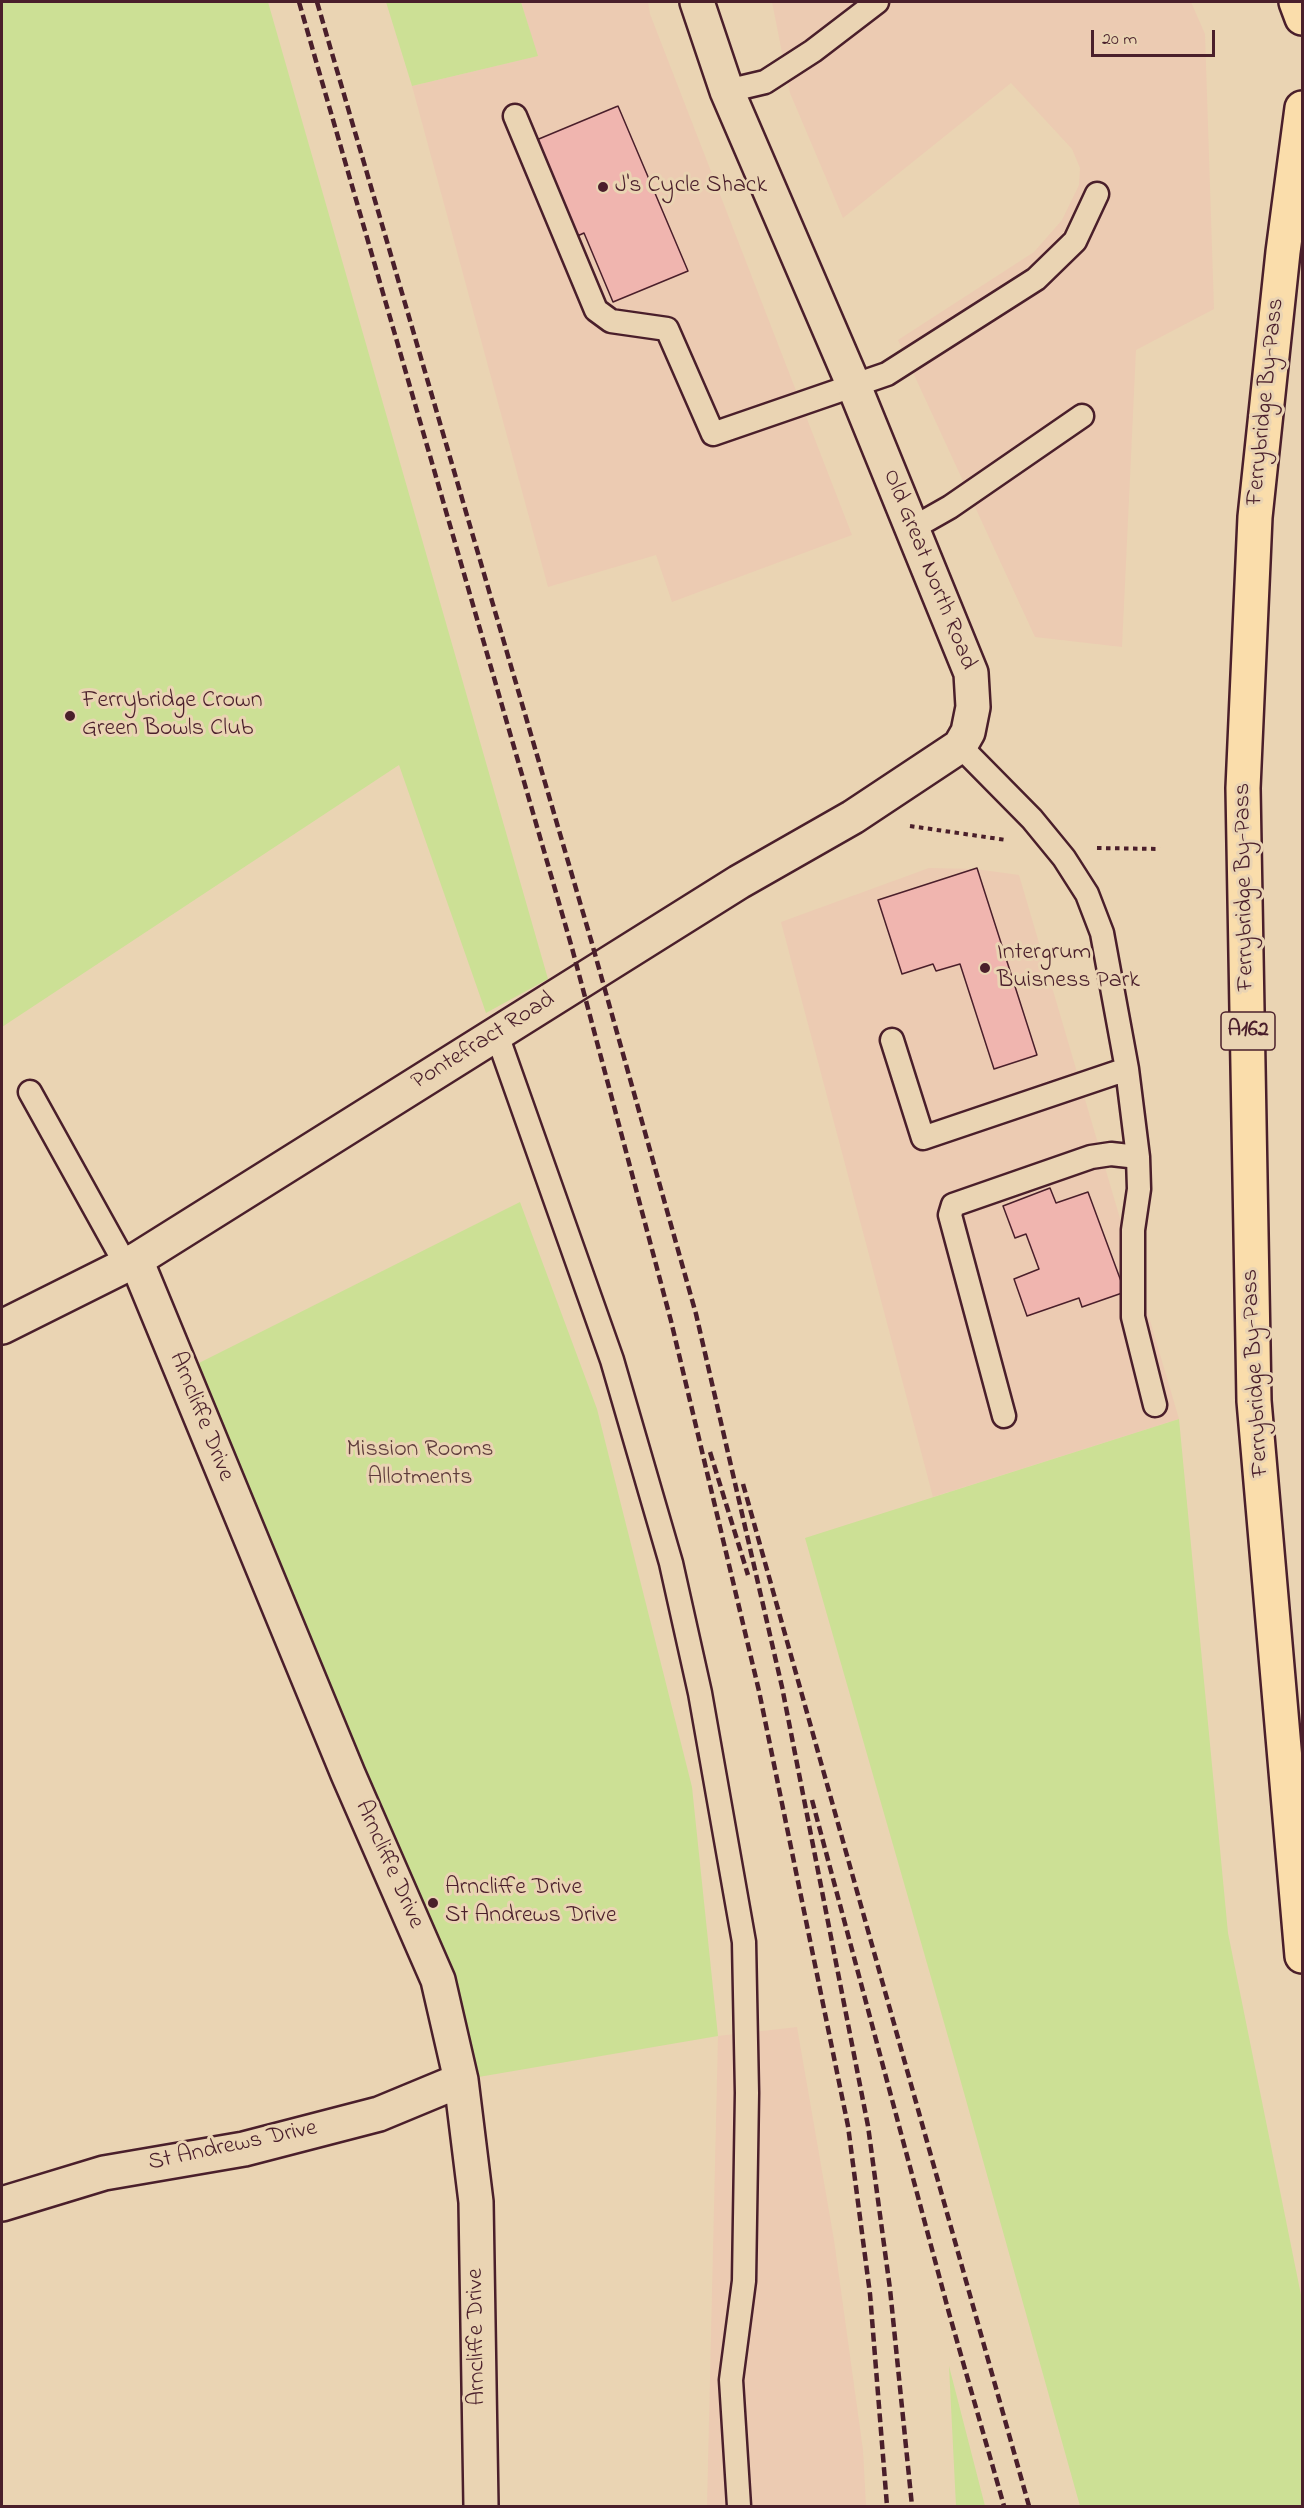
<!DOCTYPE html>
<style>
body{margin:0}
#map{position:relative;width:1304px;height:2508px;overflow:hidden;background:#ead4b3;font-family:"Indie Flower",sans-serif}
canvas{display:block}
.frame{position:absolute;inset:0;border:3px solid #4a1f2b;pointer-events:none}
.scale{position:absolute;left:1091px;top:30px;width:124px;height:27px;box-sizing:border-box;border:3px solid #4a1f2b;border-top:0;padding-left:8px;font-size:18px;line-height:21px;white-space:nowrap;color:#4a1f2b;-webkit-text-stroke:4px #ead4b3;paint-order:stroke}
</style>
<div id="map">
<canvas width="1304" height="2508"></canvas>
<div class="frame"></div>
<div class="scale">20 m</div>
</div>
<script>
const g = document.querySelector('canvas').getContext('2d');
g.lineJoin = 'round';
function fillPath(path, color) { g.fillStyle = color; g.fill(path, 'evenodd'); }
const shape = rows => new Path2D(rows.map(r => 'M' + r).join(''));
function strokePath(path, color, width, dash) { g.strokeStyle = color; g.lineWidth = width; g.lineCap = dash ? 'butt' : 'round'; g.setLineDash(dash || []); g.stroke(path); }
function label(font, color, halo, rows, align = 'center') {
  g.font = font + ' "Indie Flower",sans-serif'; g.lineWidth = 6; g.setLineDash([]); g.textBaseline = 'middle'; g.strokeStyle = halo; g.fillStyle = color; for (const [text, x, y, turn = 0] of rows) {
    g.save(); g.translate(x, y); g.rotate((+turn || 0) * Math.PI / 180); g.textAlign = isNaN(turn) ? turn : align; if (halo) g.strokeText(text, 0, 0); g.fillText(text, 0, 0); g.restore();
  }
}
fillPath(shape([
 [521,2,648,2,650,14,852,535,672,602,656,555,548,587,412,86,537,56],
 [772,2,1191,2,1205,34,1214,309,1136,350,1122,647,1035,637,898,340,1034,252,1062,220,1079,185,1080,168,1072,149,1011,83,843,218,790,93],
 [929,868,975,869,1019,875,1179,1419,933,1497,781,922],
 [797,2027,834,2240,863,2450,866,2506,707,2506,718,2036]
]), '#eccbb2');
fillPath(shape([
 [2,2,268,2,548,979,486,1013,399,765,2,1027],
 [386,2,521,2,538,56,412,86],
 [520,1202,597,1409,692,1787,718,2036,461,2080,181,1372],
 [1179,1419,1228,1933,1302,2300,1302,2506,1080,2506,957,2068,805,1538],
 [949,2366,985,2506,956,2506]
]), '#cce095');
const building = shape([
 [618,106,688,271,613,302,584,233,575,237,534,141,618,106],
 [977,868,1037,1055,994,1069,960,964,936,971,933,964,902,974,878,900,977,868],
 [1050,1188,1056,1203,1088,1192,1125,1292,1082,1307,1079,1298,1027,1316,1014,1279,1039,1269,1026,1234,1015,1238,1003,1206,1050,1188]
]);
fillPath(building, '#f0b5af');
strokePath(building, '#4a1f2b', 1.5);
const lane = shape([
 [727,91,765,82,813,51,877,2],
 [515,116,596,310,611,321,667,329,713,434,887,374,1036,279,1075,241,1097,194],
 [913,528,950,507,1082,416],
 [960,746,1032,819,1064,858,1087,894,1102,933,1127,1069,1138,1157,1139,1189,1133,1230,1133,1317,1155,1405],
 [497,1035,612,1360,671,1563,700,1693,744,1942,747,2093,744,2281,731,2380,739,2506],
 [892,1040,923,1138,1127,1069],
 [30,1092,126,1265],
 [1004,1416,950,1215,953,1205,1091,1157,1111,1154,1138,1157]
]);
const street = shape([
 [136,1260,348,1774,438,1980,461,2080,476,2202,481,2506],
 [2,2204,104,2173,244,2149,379,2114,461,2080]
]);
const secondary = shape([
 [2,1327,136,1260,739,882,853,817,960,746,968,732,973,707,971,673,854,386,727,91,697,2]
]);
const primary = shape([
 [1296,2,1302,18],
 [1302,108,1283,252,1255,517,1243,788,1254,1401,1302,1956]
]);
strokePath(lane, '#4a1f2b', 27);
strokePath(street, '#4a1f2b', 38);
strokePath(secondary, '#4a1f2b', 38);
strokePath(primary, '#4a1f2b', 38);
strokePath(shape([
 [910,826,1006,840],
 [1097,848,1160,849]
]), '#4a1f2b', 4, [4.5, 4.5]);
strokePath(lane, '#ead4b3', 22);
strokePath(street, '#ead4b3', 33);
strokePath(secondary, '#ead4b3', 33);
strokePath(primary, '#faddab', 33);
strokePath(shape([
 [299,2,572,948,671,1321,759,1691,848,2126,870,2294,887,2506],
 [317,2,591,940,696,1314,782,1687,868,2126,890,2289,912,2506],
 [710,1452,748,1575],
 [743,1484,1029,2506],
 [812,1800,949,2313,1004,2506]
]), '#4a1f2b', 4.5, [9, 4.5]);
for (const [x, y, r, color] of [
 [603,187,6,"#4a1f2b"],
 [70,716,6,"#4a1f2b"],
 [985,968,6,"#4a1f2b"],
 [433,1903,6,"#4a1f2b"]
]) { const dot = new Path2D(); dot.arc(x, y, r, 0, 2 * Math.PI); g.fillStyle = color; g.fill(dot); strokePath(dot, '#ead4b3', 2); }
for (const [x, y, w] of [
 [1248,1031,54]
]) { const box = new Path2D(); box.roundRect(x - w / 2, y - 19, w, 38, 4.5); g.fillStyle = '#ead4b3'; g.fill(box); strokePath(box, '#4a1f2b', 1.5); }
label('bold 22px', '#4a1f2b', null, [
 ["A162",1248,1031]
]);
label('24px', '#4a1f2b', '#ead4b3', [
 ["J's Cycle Shack",615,187],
 ["Ferrybridge Crown",82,702],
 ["Green Bowls Club",82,730],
 ["Intergrum",997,954],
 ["Buisness Park",997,982],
 ["Arncliffe Drive",445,1889],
 ["St Andrews Drive",445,1917]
], 'left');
label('24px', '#4a1f2b', '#ead4b3', [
 ["Ferrybridge By-Pass",1267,402,-84],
 ["Old Great North Road",928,570,68],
 ["Ferrybridge By-Pass",1246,887,-91],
 ["Pontefract Road",484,1042,-32],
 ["Ferrybridge By-Pass",1257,1373,-93],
 ["Arncliffe Drive",200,1417,68],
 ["Arncliffe Drive",388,1865,66],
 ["St Andrews Drive",233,2147,-12],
 ["Arncliffe Drive",478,2337,-91]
]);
label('24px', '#5e3c3b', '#ead4b3', [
 ["Mission Rooms",420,1451],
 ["Allotments",420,1479]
]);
</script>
